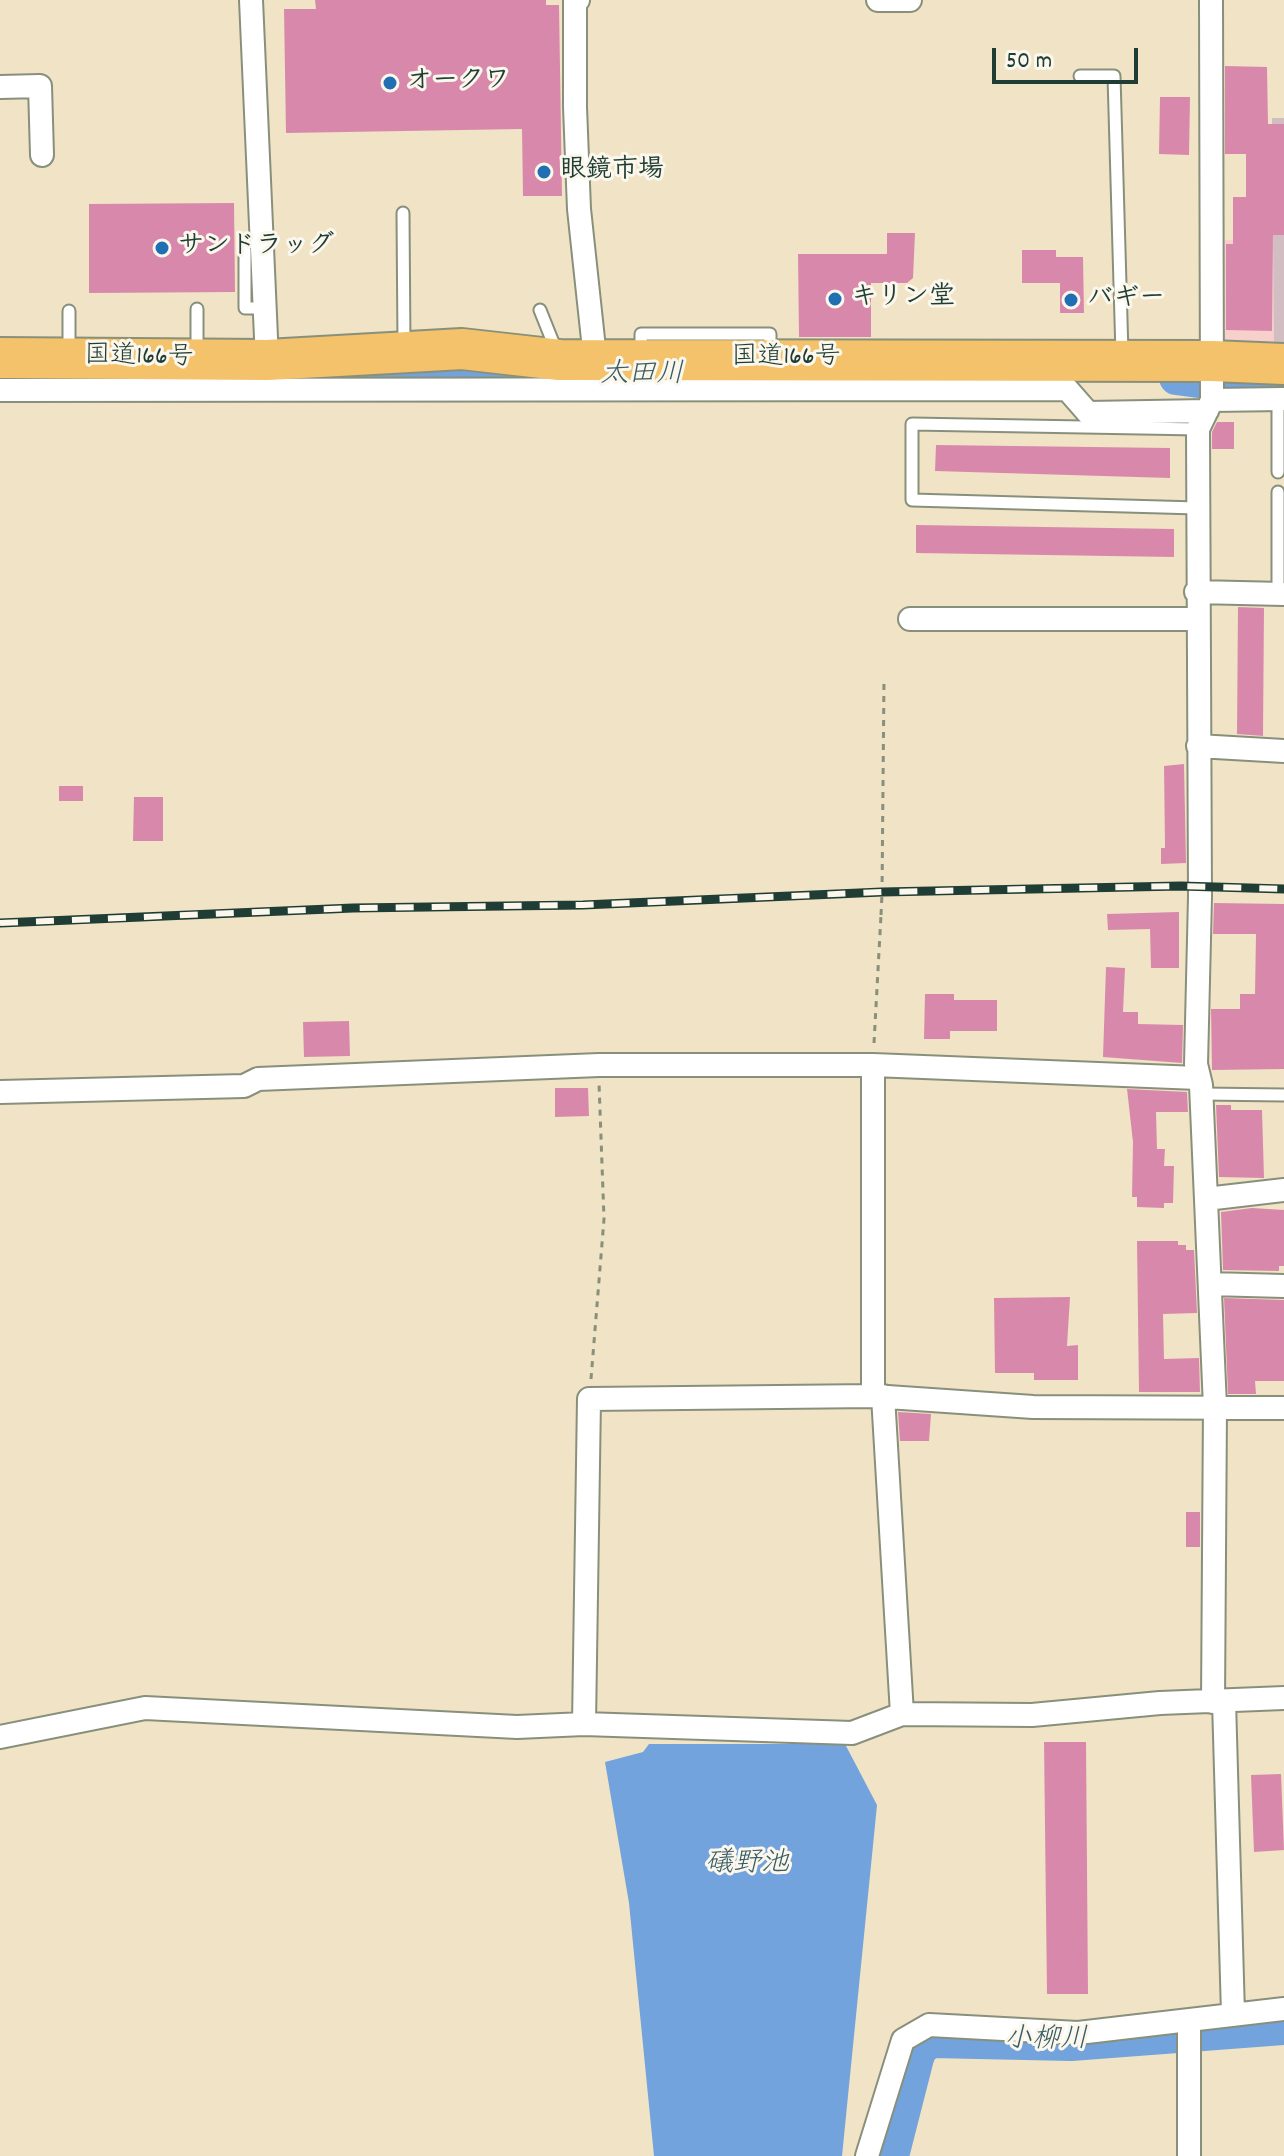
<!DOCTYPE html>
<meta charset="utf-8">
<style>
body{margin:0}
#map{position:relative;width:1284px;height:2156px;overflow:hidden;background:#f1e3c5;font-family:Dekko,sans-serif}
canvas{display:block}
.scale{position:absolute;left:992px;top:48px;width:146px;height:36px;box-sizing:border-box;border:4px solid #1f3d34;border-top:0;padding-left:10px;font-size:24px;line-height:28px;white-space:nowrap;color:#1f3d34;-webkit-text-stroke:6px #fbf7ec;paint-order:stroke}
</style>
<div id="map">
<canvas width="1284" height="2156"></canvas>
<div class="scale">50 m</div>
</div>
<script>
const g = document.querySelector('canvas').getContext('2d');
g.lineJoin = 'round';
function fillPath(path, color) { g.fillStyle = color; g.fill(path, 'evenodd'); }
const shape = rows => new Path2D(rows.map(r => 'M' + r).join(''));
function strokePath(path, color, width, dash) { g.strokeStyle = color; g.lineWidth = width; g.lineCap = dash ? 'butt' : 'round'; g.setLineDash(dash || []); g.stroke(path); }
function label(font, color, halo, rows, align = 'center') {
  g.font = font + ' Dekko,"Klee One",sans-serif'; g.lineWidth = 6; g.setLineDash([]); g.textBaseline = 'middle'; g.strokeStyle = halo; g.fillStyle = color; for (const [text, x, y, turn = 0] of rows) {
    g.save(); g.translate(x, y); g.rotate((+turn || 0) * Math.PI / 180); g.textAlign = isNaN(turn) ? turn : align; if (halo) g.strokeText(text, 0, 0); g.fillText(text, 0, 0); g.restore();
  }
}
fillPath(shape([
 [1221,240,1274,240,1274,352,1221,352]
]), '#f7d0cb');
fillPath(shape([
 [1272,118,1284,118,1284,352,1274,352]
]), '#d2bec2');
fillPath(shape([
 [649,1744,845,1744,877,1805,842,2156,654,2156,629,1903,605,1762,643,1752]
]), '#72a3dc');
strokePath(shape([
 [1176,378,1243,387,1284,386],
 [308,379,580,377],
 [892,2156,917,2058,921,2048,932,2041,1071,2044,1284,2028]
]), '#72a3dc', 34);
fillPath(shape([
 [315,0,546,0,546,5,559,5,562,196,523,196,522,129,286,133,284,9,316,9],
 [1225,66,1267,67,1268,124,1284,124,1284,235,1273,235,1272,331,1226,330,1226,244,1233,244,1233,197,1246,197,1246,154,1225,154],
 [1160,97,1190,97,1189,155,1159,154],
 [234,203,235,292,89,293,89,204],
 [887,233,915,233,913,278,907,283,871,283,871,337,799,337,798,254,887,254],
 [1022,250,1056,250,1056,257,1083,257,1084,313,1060,313,1060,283,1022,283],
 [1217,422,1234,422,1234,449,1212,449,1212,432],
 [936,445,1170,448,1170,478,935,471],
 [916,525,1174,529,1174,557,916,553],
 [1238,607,1264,608,1263,736,1237,734],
 [1184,764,1186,863,1161,864,1161,848,1165,848,1164,766],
 [59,786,83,786,83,801,59,801],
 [134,797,163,797,163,841,133,841],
 [1214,903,1284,904,1284,1069,1212,1070,1211,1009,1240,1009,1240,994,1255,994,1256,934,1213,934],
 [1179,912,1179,968,1151,968,1150,929,1108,930,1107,914],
 [1106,967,1125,968,1123,1012,1138,1012,1138,1024,1183,1025,1182,1063,1103,1057],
 [925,994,954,994,954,1000,997,1000,997,1031,950,1031,950,1039,924,1039],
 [349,1021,350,1056,304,1057,303,1022],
 [555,1088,588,1088,589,1116,555,1117],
 [1127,1089,1187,1092,1188,1112,1156,1112,1157,1149,1165,1149,1164,1166,1174,1166,1173,1203,1164,1203,1164,1208,1137,1207,1137,1197,1132,1197,1133,1142],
 [1216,1105,1231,1105,1231,1110,1262,1110,1264,1178,1219,1177],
 [1252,1208,1284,1210,1284,1266,1279,1266,1279,1271,1223,1270,1221,1212],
 [1137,1241,1178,1241,1178,1245,1186,1245,1186,1250,1194,1250,1197,1313,1163,1314,1164,1359,1199,1358,1200,1392,1139,1392],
 [1070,1297,1067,1346,1078,1345,1078,1380,1034,1380,1034,1373,995,1373,994,1298],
 [1224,1298,1284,1300,1284,1381,1255,1381,1256,1394,1228,1394],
 [898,1412,931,1414,929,1441,900,1441],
 [1186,1512,1200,1512,1200,1547,1186,1547],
 [1044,1742,1086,1742,1088,1994,1047,1994],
 [1281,1774,1284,1850,1254,1852,1251,1775]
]), '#d889ab');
const lane = shape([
 [1080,76,1114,76,1122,354],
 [403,213,404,346],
 [245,250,245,308,267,308],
 [197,309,197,352],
 [540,310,556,350],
 [69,311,69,354],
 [641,355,641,334,770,334,770,354],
 [1278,399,1278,472],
 [1278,492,1278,594],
 [1197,508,912,500,912,424,1198,429],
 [1202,1094,1284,1095]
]);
const street = shape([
 [251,0,267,360],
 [578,0,575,2,575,107,579,209,595,358],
 [878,0,910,0],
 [1211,0,1212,400,1198,429,1200,897,1196,1064,1201,1085,1215,1407,1213,1702],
 [0,87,40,86,42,155],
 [0,390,1067,389,1088,413,1207,411],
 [1212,400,1284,399],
 [1196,592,1284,594],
 [910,619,1197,619],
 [1198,746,1284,751],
 [873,1065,873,1396],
 [0,1092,244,1086,258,1079,599,1065,873,1065,1198,1078],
 [1206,1199,1284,1190],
 [1210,1284,1284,1286],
 [883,1396,902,1714],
 [1224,1701,1233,2014],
 [584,1724,589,1399,873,1396,1033,1407,1284,1408],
 [0,1737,145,1708,517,1727,584,1724,852,1733,902,1714,1032,1715,1160,1703,1284,1698],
 [1189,2021,1189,2156],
 [867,2156,903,2040,929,2025,1078,2033,1284,2009]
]);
const highway = shape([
 [0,358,267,360,462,349,560,360,1212,361,1284,364]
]);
strokePath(lane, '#88907c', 15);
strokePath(street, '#88907c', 26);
strokePath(highway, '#88907c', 44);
strokePath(shape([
 [882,894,884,678],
 [874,1043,881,915],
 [591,1379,604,1219,599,1083]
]), '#88907c', 3, [6, 6]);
strokePath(lane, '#fff', 11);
strokePath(street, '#fff', 22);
strokePath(highway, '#f3c26a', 40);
const rail = shape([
 [0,923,353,908,583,905,882,892,1181,886,1284,889]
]);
strokePath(rail, '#1f3d34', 9);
strokePath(rail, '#fbf7ec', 6, [18]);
strokePath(shape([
 [881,915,882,894]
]), '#88907c', 3, [6, 6]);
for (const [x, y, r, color] of [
 [390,83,8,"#1f6fb2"],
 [544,172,8,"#1f6fb2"],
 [162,248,8,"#1f6fb2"],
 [835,299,8,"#1f6fb2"],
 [1071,300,8,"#1f6fb2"]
]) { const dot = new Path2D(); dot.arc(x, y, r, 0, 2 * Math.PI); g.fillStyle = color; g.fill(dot); strokePath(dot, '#fbf7ec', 3); }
label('bold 26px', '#1f3d34', '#fbf7ec', [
 ["オークワ",406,83],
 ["眼鏡市場",560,172],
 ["サンドラッグ",178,248],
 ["キリン堂",851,299],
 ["バギー",1087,300]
], 'left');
label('26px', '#1f3d34', '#fbf7ec', [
 ["国道166号",139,359,1],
 ["国道166号",786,359]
]);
label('italic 28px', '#385c66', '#fbf7ec', [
 ["太田川",642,377],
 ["礒野池",747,1866],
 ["小柳川",1046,2042]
]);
</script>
